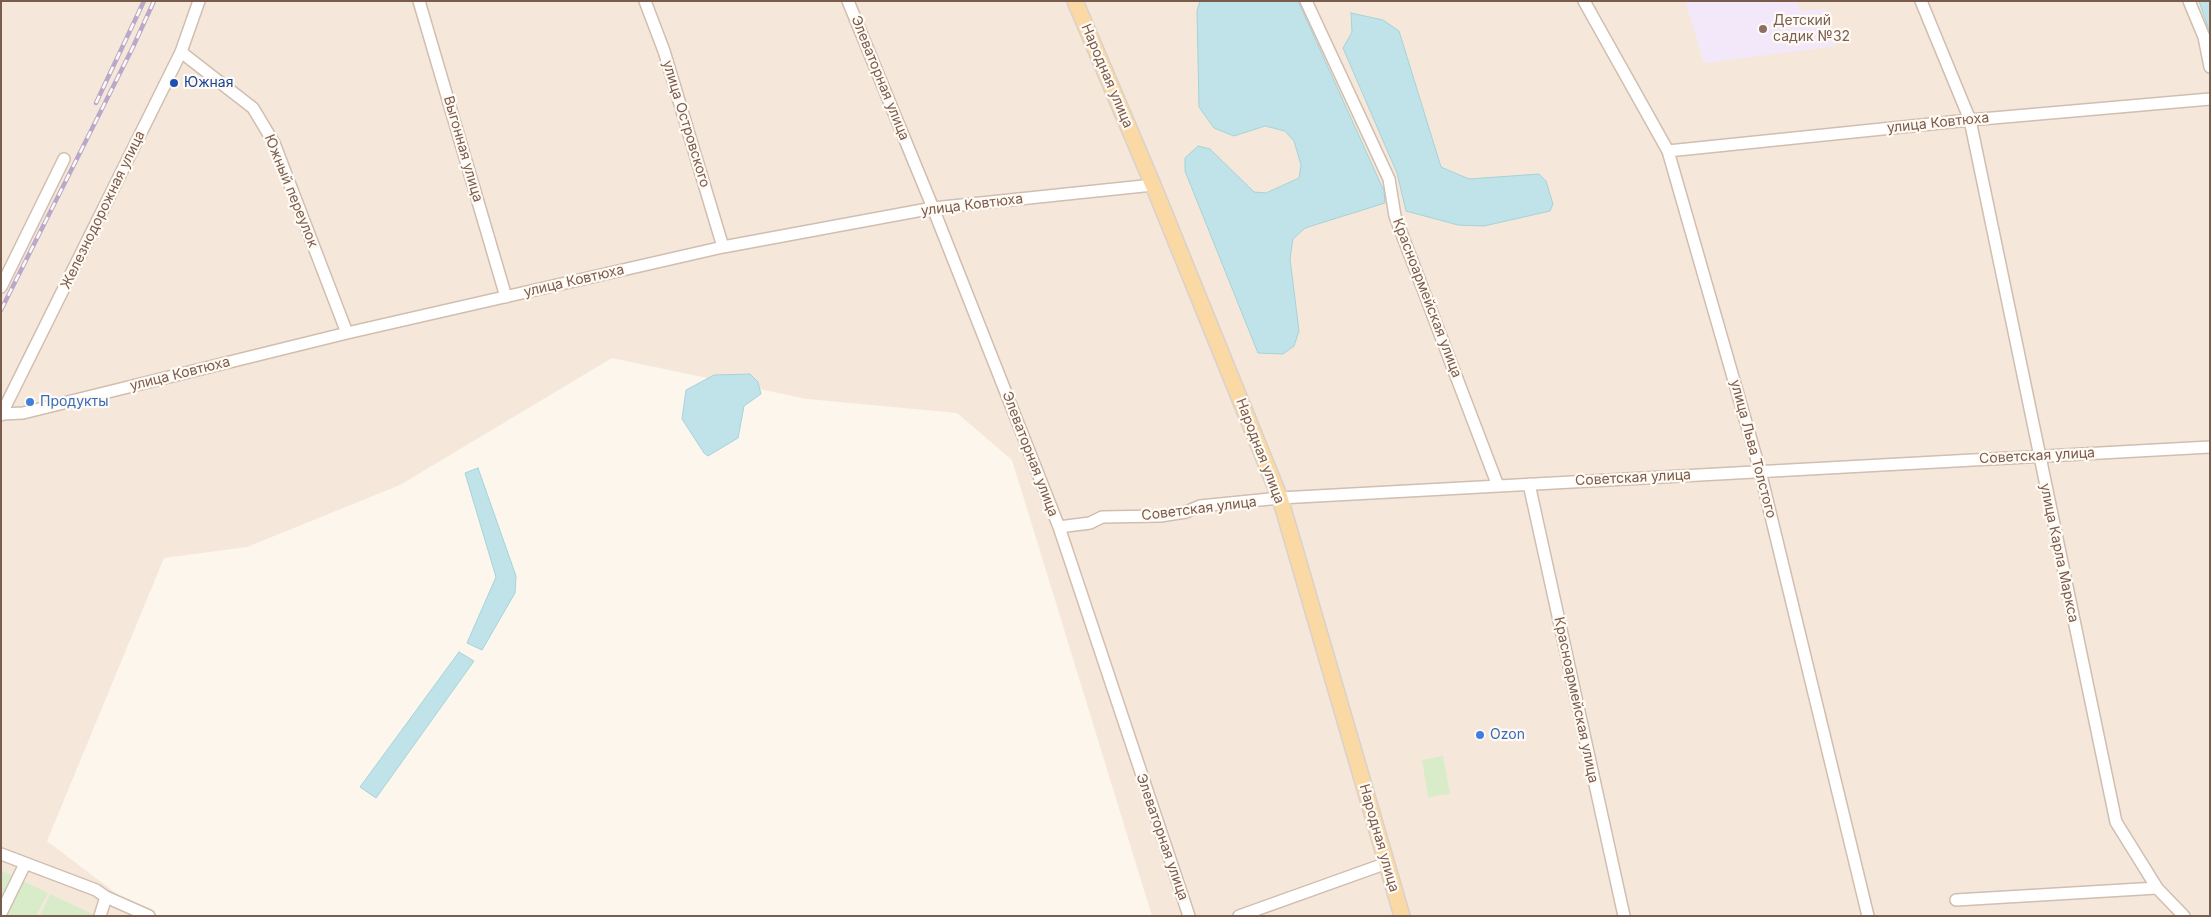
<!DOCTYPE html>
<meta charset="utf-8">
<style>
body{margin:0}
#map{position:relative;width:2211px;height:917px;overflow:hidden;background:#fdf6ec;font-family:Inter,sans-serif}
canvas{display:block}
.frame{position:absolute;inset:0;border:2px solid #7a5c4d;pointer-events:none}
</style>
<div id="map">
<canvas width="2211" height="917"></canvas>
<div class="frame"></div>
</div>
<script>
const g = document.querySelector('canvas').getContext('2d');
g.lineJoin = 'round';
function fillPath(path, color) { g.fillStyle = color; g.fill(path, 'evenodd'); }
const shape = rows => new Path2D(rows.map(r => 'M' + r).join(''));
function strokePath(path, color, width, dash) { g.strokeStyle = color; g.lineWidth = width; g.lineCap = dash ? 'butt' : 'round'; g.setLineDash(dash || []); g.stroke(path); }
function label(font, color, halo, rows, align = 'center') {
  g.font = font + ' Inter,sans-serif'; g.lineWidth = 4.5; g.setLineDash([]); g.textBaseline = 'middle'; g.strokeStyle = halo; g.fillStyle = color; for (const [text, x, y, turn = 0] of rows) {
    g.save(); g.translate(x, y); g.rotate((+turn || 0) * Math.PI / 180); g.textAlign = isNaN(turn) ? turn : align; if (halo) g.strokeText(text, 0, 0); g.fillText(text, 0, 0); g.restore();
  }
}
fillPath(shape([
 [1,1,2210,1,2210,916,1152,916,1012,460,957,413,807,399,612,358,400,485,247,547,164,558,47,841,146,916,1,916]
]), '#f5e8da');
fillPath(shape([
 [1685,1,1797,1,1801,11,1826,9,1836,46,1704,63]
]), '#f3e8fa');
fillPath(shape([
 [1443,756,1450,794,1428,797,1422,760],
 [1,870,48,893,36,916,1,916],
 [50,894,97,916,40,916]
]), '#d8ecc9');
const water = shape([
 [1200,1,1298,1,1384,191,1385,203,1305,228,1293,239,1290,259,1299,331,1294,346,1283,354,1258,353,1185,171,1185,158,1198,146,1210,149,1254,192,1266,193,1299,178,1301,165,1294,141,1285,131,1265,126,1234,136,1214,128,1199,107,1197,11,1200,1],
 [2199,1,2210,1,2210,33,2199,1],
 [1351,13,1383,20,1399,31,1441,167,1469,179,1539,174,1546,181,1553,204,1550,211,1484,226,1458,225,1406,211,1397,173,1343,48,1352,32,1351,13],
 [750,374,758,382,761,394,744,406,738,438,708,456,704,453,682,419,686,390,714,375,750,374],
 [478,468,516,576,515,593,482,650,467,643,496,577,465,473,478,468],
 [459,652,474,661,376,798,360,787,459,652]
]);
fillPath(water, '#bfe3e8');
strokePath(water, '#a5d3da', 1);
const minor = shape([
 [419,1,506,297],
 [645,1,664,51,723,247],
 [848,1,933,208,1059,527,1189,916],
 [1306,1,1389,179,1395,216,1498,486],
 [1584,1,1668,151,1760,471,1868,916],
 [1921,1,1970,120,2116,822,2157,888,2184,916],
 [2189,1,2204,37,2210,67],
 [181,52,253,108,274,143,347,333],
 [1668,151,1970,120,2210,99],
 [1,287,64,159],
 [2,414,23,413,347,333,723,247,933,208,1153,185],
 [1,415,181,52,199,1],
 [1529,484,1624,916],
 [1059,527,1090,523,1102,517,1160,516,1186,512,1200,506,1280,498,2210,447],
 [1,854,96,890,106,897,100,916],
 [106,897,149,916],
 [1956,900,2157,888],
 [1,913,25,864],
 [1239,916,1387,863]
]);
const major = shape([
 [1075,1,1153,185,1280,498,1402,916]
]);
strokePath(minor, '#d1beb0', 14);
strokePath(major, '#dad1cd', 18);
strokePath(minor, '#fff', 11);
strokePath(major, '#fbd9a5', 15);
const rail = shape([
 [96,103,144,1],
 [1,310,133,47,154,1]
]);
strokePath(rail, '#b9a8c9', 4.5);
strokePath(rail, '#fffaf3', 2.5, [8]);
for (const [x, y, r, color] of [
 [1763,29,5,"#8d6e63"],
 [174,83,5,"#1a4fb4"],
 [30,402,5,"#3f7fe0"],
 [1480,735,5,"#3f7fe0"]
]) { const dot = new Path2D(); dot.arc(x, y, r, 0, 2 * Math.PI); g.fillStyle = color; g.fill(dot); strokePath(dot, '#fffaf3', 2); }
label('14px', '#785e54', '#fffaf3', [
 ["Детский",1773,21],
 ["садик №32",1773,37]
], 'left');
label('14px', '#7a5c4d', '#fffaf3', [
 ["Народная улица",1107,76,67],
 ["Элеваторная улица",880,78,68],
 ["улица Ковтюха",1938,123,-6],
 ["улица Островского",686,124,73],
 ["Выгонная улица",463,149,74],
 ["Южный переулок",291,191,68],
 ["улица Ковтюха",972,205,-7],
 ["Железнодорожная улица",103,210,-64],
 ["улица Ковтюха",574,281,-13],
 ["Красноармейская улица",1427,298,69],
 ["улица Ковтюха",180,374,-14],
 ["улица Льва Толстого",1753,449,75],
 ["Народная улица",1260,451,69],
 ["Элеваторная улица",1030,454,69],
 ["Советская улица",2037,456,-3],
 ["Советская улица",1633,478,-3],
 ["Советская улица",1199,509,-7],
 ["улица Карла Маркса",2059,553,78],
 ["Красноармейская улица",1576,700,78],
 ["Элеваторная улица",1162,837,71],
 ["Народная улица",1379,838,74]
]);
label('14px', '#164399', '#fffaf3', [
 ["Южная",184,83]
], 'left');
label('14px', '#366cbe', '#fffaf3', [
 ["Продукты",40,402],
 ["Ozon",1490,735]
], 'left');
</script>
